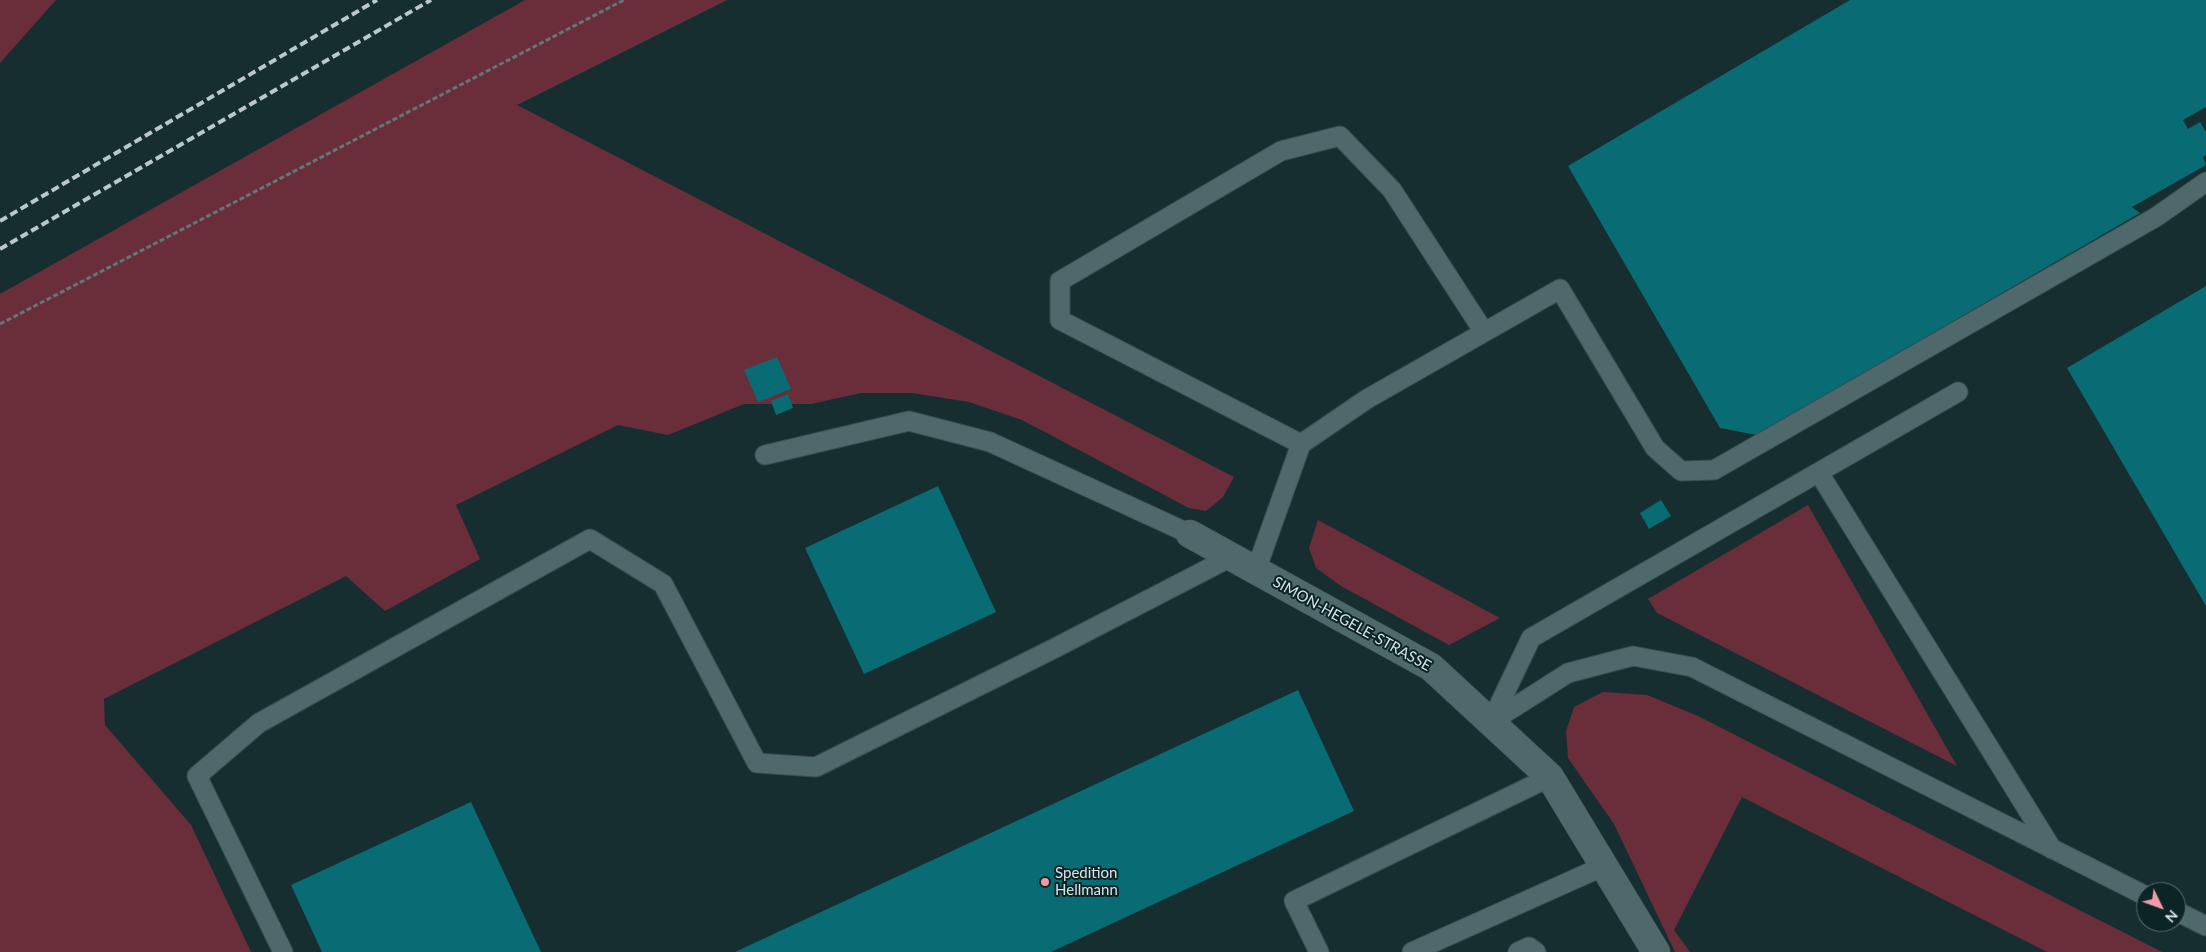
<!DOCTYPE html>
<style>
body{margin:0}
#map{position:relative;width:2206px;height:952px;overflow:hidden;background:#172e31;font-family:Lato,sans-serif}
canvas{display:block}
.north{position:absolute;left:2136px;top:882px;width:50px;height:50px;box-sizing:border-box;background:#0d2427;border:1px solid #5e7173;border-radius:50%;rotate:132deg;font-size:14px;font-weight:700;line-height:20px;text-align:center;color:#d7e4e6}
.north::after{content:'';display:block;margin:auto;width:18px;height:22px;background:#f39aa9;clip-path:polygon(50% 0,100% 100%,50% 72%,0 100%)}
</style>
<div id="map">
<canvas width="2206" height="952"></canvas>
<div class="north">N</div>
</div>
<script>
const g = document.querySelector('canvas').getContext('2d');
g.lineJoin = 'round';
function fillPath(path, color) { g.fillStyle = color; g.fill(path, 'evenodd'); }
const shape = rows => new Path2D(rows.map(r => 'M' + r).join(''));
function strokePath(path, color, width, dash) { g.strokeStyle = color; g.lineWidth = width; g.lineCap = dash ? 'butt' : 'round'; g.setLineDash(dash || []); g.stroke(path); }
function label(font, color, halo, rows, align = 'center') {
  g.font = font + ' Lato,sans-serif'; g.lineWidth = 4; g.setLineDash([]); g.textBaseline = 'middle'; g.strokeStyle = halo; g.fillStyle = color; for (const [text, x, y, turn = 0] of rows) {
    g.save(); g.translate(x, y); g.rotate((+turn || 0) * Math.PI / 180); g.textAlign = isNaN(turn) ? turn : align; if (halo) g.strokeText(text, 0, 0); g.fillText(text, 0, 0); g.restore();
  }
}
fillPath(shape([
 [0,0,56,0,0,63],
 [525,0,727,0,517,105,1234,477,1223,497,1206,511,1189,508,1022,420,969,402,912,393,861,393,811,404,744,404,668,435,618,425,456,505,480,559,385,611,346,576,104,699,105,725,191,825,251,952,0,952,0,294],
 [1808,505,1957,766,1657,613,1648,599],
 [1318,520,1500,618,1449,645,1341,586,1316,568,1309,548],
 [1603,692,1647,695,1698,716,2162,952,2047,952,1742,797,1674,930,1690,952,1675,952,1614,824,1568,758,1566,731,1574,707]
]), '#6a2d3a');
fillPath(shape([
 [1850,0,2206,0,2206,107,2183,120,2188,129,2200,122,2206,132,2206,155,2203,157,2206,165,2132,207,2140,213,1757,435,1720,428,1568,166],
 [2206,286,2206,606,2067,368],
 [777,357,791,389,758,402,744,370],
 [788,394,793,408,776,415,771,401],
 [938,486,996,612,864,674,805,548],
 [1661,500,1671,516,1649,529,1640,513],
 [1298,690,1354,811,1051,952,735,952],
 [471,802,541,952,322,952,291,885]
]), '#096b74');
const service = shape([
 [1958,392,1531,638,1491,722,1568,673,1633,656,1692,667,2146,896],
 [1301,444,1060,320,1060,281,1281,151,1340,136,1392,190,1484,332],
 [765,455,909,421,990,442,1190,534],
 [1819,473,2052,849],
 [1256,570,1301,444,1367,399,1560,289,1655,448,1681,471,1714,470,2156,217,2206,182],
 [2176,911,2206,926],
 [283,952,197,776,259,723,590,539,663,584,757,763,816,767,1055,648,1231,557],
 [1319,952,1294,901,1550,777],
 [1412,952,1604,866],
 [1518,952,1529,947,1536,952]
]);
const minor = shape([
 [1190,534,1431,667,1550,777,1656,952]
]);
strokePath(service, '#394c4e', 21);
strokePath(minor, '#394c4e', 29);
strokePath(shape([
 [0,324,624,0]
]), '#637678', 3, [5, 2.5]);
strokePath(service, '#4f686b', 19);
strokePath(minor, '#4f686b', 28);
strokePath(shape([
 [0,221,377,0],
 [0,249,431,0]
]), '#b9c8ca', 4, [8, 4]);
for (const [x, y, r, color] of [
 [1045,882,5,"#f39aa9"]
]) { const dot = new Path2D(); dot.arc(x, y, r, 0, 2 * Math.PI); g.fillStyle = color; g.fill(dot); strokePath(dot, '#0d2427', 2); }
label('15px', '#d7e4e6', '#0d2427', [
 ["SIMON-HEGELE-STRASSE",1352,624,29]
]);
label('15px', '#d7e4e6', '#0d2427', [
 ["Spedition",1055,873],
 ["Hellmann",1055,890]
], 'left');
</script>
